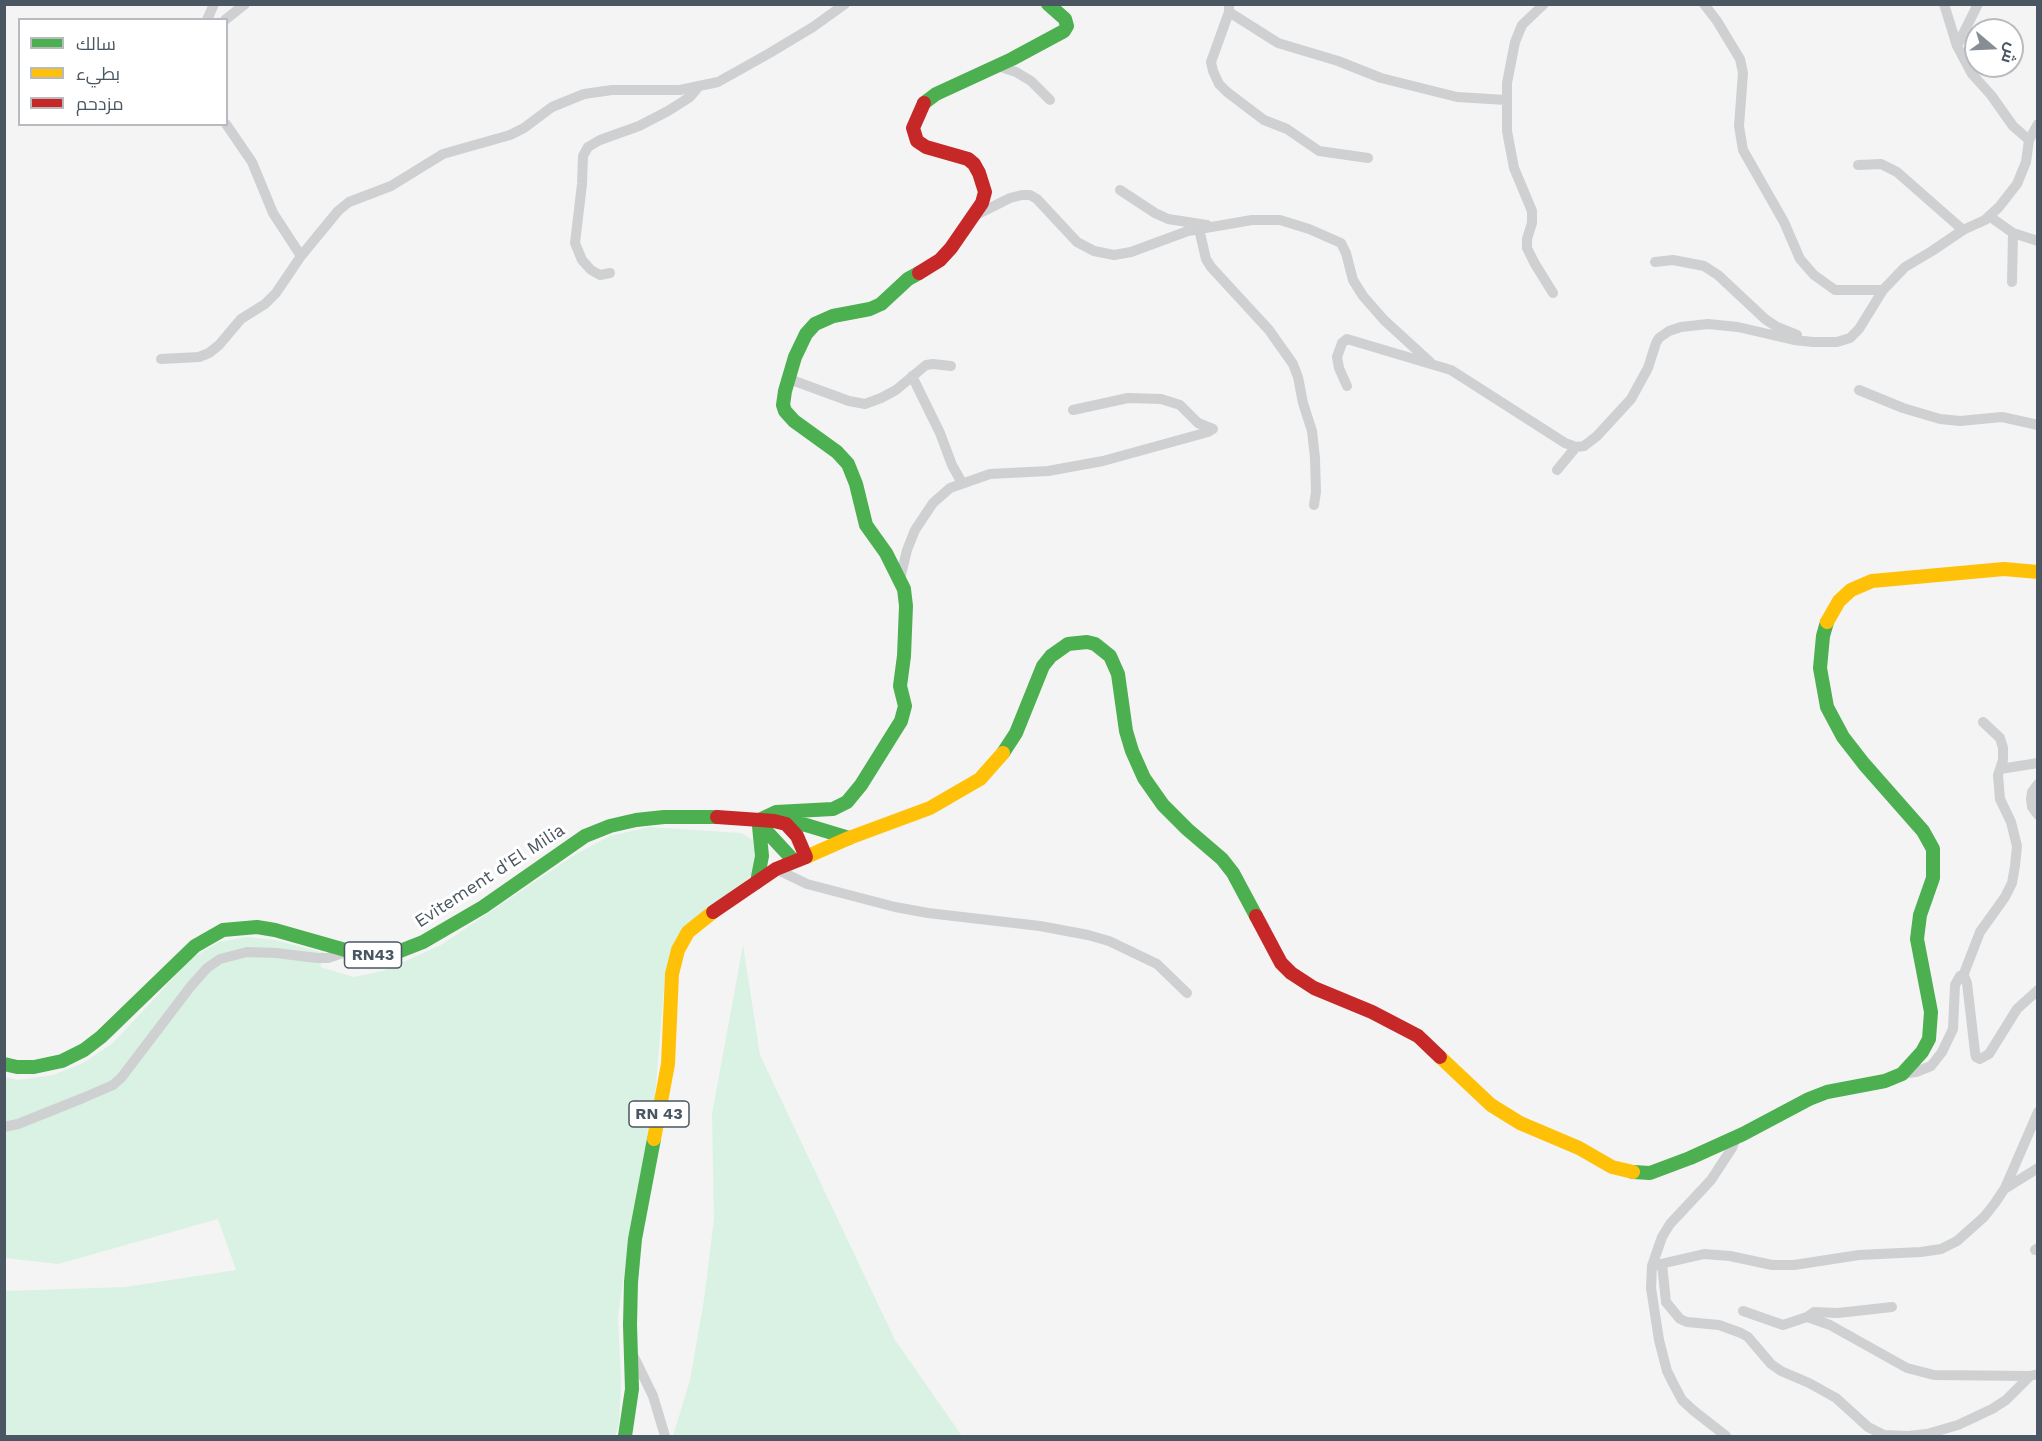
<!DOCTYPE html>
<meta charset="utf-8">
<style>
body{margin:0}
#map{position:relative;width:2042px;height:1441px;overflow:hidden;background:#f4f4f4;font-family:"Work Sans",Cairo,sans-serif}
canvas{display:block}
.frame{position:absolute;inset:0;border:6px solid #4a5661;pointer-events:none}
.legend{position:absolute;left:18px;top:18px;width:210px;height:108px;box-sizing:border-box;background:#fff;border:2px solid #b7bbc0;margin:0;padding:8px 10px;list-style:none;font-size:18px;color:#4a5661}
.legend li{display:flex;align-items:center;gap:12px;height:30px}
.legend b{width:30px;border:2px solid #b7bbc0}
.north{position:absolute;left:1964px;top:18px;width:60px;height:60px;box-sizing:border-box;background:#fff;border:2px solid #b7bbc0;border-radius:50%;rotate:109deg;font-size:16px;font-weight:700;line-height:24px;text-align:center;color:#4a5661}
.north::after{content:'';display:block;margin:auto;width:21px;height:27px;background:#868d94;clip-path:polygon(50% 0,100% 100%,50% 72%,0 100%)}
</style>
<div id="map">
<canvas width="2042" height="1441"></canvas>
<div class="frame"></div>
<ul class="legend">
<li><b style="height:8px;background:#4caf50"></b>سالك</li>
<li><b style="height:8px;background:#ffc107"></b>بطيء</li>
<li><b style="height:8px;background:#c62828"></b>مزدحم</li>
</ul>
<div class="north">ش</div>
</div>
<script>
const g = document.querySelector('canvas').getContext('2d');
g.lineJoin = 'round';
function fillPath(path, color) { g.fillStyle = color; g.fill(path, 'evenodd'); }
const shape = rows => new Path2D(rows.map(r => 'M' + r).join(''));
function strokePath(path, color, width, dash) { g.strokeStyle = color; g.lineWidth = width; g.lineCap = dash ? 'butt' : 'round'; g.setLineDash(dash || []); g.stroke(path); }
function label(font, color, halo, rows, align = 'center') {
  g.font = font + ' "Work Sans",sans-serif'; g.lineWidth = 6; g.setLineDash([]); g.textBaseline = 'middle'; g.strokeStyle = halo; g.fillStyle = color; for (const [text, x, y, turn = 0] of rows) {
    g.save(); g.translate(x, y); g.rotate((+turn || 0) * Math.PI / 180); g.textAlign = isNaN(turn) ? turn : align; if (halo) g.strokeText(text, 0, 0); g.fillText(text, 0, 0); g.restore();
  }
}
fillPath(shape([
 [649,827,741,833,756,842,752,874,743,884,720,899,665,976,654,1107,633,1211,618,1317,621,1381,619,1423,615,1436,5,1436,5,1291,125,1287,236,1270,218,1219,58,1264,5,1258,4,1077,18,1080,53,1075,83,1063,113,1043,192,958,219,942,247,937,275,940,325,953,320,967,354,977,383,971,441,945,576,854,610,836],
 [743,945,760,1055,895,1340,962,1436,673,1436,690,1380,704,1300,714,1219,712,1114]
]), '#d9f2e3');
strokePath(shape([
 [1544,4,1522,25,1515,42,1507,83,1507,131,1514,168,1532,211,1532,223,1527,239,1527,248,1535,264,1553,293],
 [1704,4,1717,21,1740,59,1743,73,1739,126,1743,150,1784,222,1800,259,1814,275,1835,290,1883,290],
 [1944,4,1957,46],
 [1978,4,1957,46,1972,74,1991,95,2013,126,2029,140],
 [1229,5,1229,12,1211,62,1213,71,1219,84,1227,92,1264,120,1287,129,1319,151,1368,158],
 [1229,12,1278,43,1338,61,1381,78,1457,97,1506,100],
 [207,20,214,4],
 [225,20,245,4],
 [998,66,1016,72,1031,81,1050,100],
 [226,124,252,162,273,213,301,256],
 [1858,165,1881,164,1897,172,1963,230],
 [1120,190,1155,213,1168,219,1207,225],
 [976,215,1010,198,1022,195,1030,195,1037,199,1077,242,1094,251,1114,255,1131,252,1188,231,1252,220,1280,220,1309,229,1341,243,1346,253,1353,280,1363,296,1384,320,1430,362],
 [1989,216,2013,233,2038,241],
 [1199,229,1206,259,1211,267,1269,330,1293,364,1298,377,1303,403,1312,431,1315,458,1316,492,1314,505],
 [1655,262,1673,260,1704,266,1718,275,1765,319,1777,327,1797,335],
 [610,273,600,275,591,270,582,260,575,243,582,184,583,156,588,147,600,140,639,126,668,111,690,97,699,86],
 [2012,282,2013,233],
 [161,359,199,357,209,353,219,345,241,319,265,304,276,293,301,256,338,211,349,202,391,186,443,154,510,135,524,128,552,107,584,94,612,90,680,90,718,82,768,54,813,27,845,4],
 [912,376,940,433,952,465,962,483],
 [789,379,849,401,865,404,881,398,896,390,926,365,933,364,951,366],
 [1347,386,1339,368,1337,357,1342,343,1347,339,1451,370,1565,443,1576,447,1584,446,1597,436,1631,399,1648,368,1656,343,1659,338,1669,331,1681,327,1708,324,1738,327,1794,340,1813,342,1837,342,1850,338,1859,329,1883,290,1905,267,1932,251,1963,230,1985,220,1999,207,2017,184,2026,162,2029,140,2038,124],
 [1859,390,1903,408,1940,419,1960,421,2002,417,2038,425],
 [1557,470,1576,447],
 [900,579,907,550,915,530,933,503,950,488,990,474,1048,471,1103,461,1208,432,1213,429,1198,423,1180,405,1161,399,1128,398,1073,410],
 [2000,769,2038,763],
 [2038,784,2032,792,2031,799,2032,807,2038,815],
 [776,869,807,884,895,907,928,913,1040,926,1088,935,1109,941,1157,964,1187,993],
 [1963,976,1980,932,2005,897,2012,883,2015,866,2017,846,2011,822,2000,799,1998,775,2003,760,2003,748,2000,738,1983,722],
 [1902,1074,1916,1072,1931,1066,1942,1052,1953,1029,1955,985,1960,976,1965,978,1967,983,1975,1052,1976,1057,1980,1059,1989,1054,2017,1009,2038,990],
 [4,1127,18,1124,83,1098,113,1085,121,1078,191,986,207,968,220,959,247,952,276,953,317,958,328,958,346,952],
 [2006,1188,2038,1168],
 [2035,1250,2038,1248],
 [1662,1264,1666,1302,1680,1319,1687,1322,1719,1325,1741,1333,1748,1337,1771,1364,1781,1371,1809,1383,1836,1398,1868,1427,1884,1435,1908,1436,1927,1434,1958,1425,1992,1409,2006,1400,2030,1376,2038,1374],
 [1652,1266,1704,1254,1730,1256,1772,1265,1794,1265,1859,1255,1921,1252,1941,1249,1957,1241,1984,1217,1995,1203,2005,1188,2038,1112],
 [1743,1311,1783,1325,1807,1317,1814,1312,1838,1313,1892,1307],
 [1807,1317,1830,1325,1907,1368,1934,1375,2030,1376],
 [634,1357,653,1396,665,1436],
 [1726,1436,1694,1411,1682,1400,1673,1383,1667,1371,1659,1340,1651,1288,1652,1266,1662,1237,1670,1224,1711,1180,1732,1148,1736,1137]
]), '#ced0d2', 10);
strokePath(shape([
 [924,103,936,94,1012,59,1064,31,1067,26,1065,19,1048,4],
 [1003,753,1016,733,1043,666,1051,656,1068,644,1087,642,1095,644,1110,656,1118,674,1126,731,1132,751,1144,778,1163,805,1187,829,1222,859,1233,873,1256,916],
 [757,821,776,812,833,809,847,802,861,785,901,721,905,706,900,686,904,656,906,606,904,589,886,553,866,525,856,484,848,464,837,452,794,421,785,411,783,405,785,391,795,357,806,334,815,324,833,316,870,309,881,304,908,279,919,273],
 [758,822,794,861],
 [781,822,806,825,849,838],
 [757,882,762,856,759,826],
 [4,1064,17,1067,34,1067,62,1061,84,1050,101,1037,195,946,223,930,257,927,275,930,356,953,376,955,400,951,423,942,483,907,585,836,610,826,636,820,664,817,717,817],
 [1633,1172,1650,1173,1690,1158,1743,1134,1809,1099,1827,1092,1885,1081,1902,1074,1922,1052,1929,1039,1931,1012,1917,939,1920,915,1933,878,1933,849,1923,831,1864,764,1843,737,1827,707,1820,668,1823,636,1827,622],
 [625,1436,632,1389,630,1325,631,1282,635,1239,654,1139]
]), '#4caf50', 14);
strokePath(shape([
 [1827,622,1839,601,1851,590,1872,581,2004,569,2038,572],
 [806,857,849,838,930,808,980,779,1003,753],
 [1440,1057,1491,1105,1520,1123,1579,1148,1612,1167,1633,1172],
 [654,1139,668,1064,672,974,678,950,688,932,713,912]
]), '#ffc107', 14);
strokePath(shape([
 [919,273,940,260,951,248,982,203,985,192,979,173,974,164,968,159,926,147,917,141,913,128,924,103],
 [713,912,776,869,806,857,797,836,786,824,774,821,717,817],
 [1256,916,1281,963,1291,973,1314,988,1372,1012,1418,1036,1440,1057]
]), '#c62828', 14);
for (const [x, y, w] of [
 [373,955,57],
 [659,1114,60]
]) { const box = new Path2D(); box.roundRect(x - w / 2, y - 13, w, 26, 4.5); g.fillStyle = '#fff'; g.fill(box); strokePath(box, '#4a5661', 1.5); }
label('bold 16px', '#4a5661', null, [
 ["RN43",373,955],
 ["RN 43",659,1114]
]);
label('18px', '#4a5661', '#fff', [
 ["Evitement d'El Milia",490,876,-33]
]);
</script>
